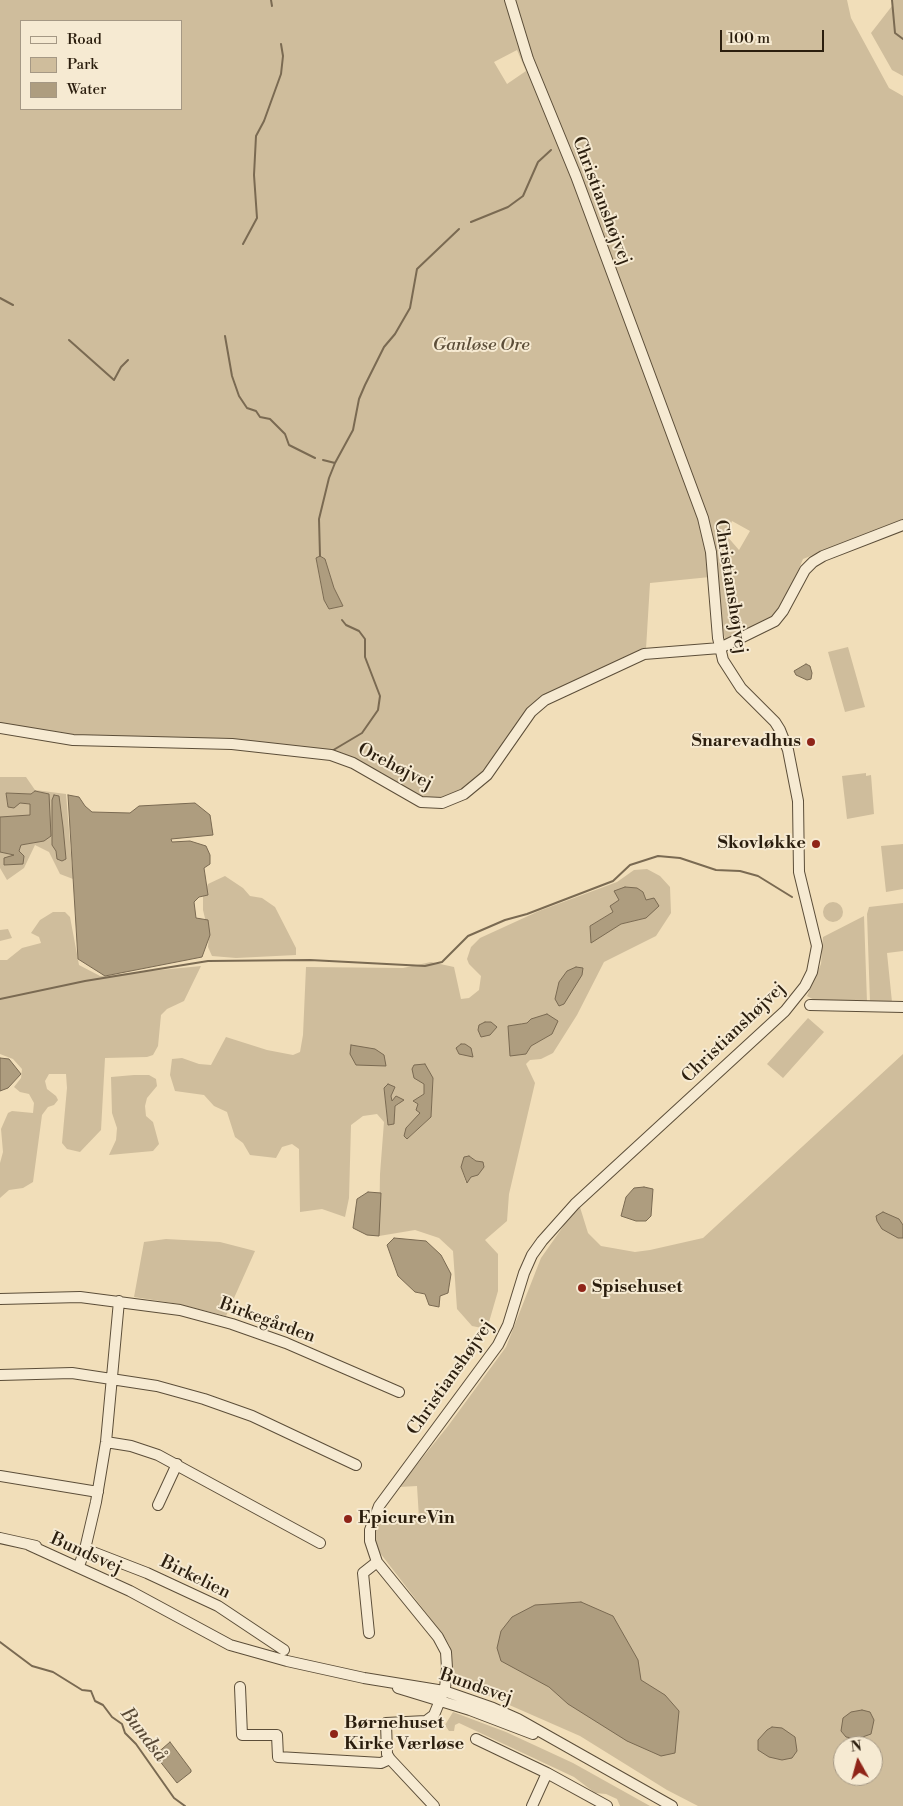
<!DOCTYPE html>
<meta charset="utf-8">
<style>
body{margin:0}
#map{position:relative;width:903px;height:1806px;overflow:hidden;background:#f1deb9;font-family:"Libre Bodoni",serif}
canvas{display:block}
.legend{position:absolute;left:20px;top:20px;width:162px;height:90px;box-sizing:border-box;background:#f6ead2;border:1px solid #a59884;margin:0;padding:6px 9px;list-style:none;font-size:15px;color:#2b1e0e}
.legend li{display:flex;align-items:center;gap:10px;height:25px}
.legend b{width:25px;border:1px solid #a59884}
.north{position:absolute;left:833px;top:1736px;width:50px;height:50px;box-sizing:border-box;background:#f6ead2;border:1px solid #a59884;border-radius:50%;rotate:353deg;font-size:14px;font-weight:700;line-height:20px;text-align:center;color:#2b1e0e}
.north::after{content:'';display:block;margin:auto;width:18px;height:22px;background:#8f2418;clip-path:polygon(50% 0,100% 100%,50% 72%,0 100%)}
.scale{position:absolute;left:720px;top:30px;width:104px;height:22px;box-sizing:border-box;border:2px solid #2b1e0e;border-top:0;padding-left:6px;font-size:15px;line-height:18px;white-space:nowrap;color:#2b1e0e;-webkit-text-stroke:4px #f6ead2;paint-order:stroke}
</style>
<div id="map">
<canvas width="903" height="1806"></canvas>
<ul class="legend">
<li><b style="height:6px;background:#f6ead2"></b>Road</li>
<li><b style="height:14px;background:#cfbd9c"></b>Park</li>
<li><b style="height:14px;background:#ae9d7f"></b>Water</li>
</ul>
<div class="north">N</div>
<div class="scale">100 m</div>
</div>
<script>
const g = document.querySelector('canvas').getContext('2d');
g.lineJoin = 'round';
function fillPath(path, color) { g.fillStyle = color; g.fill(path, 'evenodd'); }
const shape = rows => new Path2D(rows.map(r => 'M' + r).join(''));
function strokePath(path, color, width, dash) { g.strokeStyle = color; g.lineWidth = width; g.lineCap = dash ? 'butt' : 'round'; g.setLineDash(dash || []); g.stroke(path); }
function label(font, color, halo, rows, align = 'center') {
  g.font = font + ' "Libre Bodoni",serif'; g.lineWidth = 4; g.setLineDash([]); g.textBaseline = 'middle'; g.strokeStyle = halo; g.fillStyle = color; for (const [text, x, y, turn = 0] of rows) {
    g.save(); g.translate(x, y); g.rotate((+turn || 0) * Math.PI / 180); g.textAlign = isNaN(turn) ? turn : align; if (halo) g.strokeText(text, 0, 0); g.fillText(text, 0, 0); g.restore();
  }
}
fillPath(shape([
 [0,0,847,0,851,18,889,88,903,96,903,519,803,559,780,615,726,643,710,577,650,583,646,649,531,710,485,773,458,797,422,800,324,751,232,739,98,739,0,726],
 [21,21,181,21,181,109,21,109],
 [517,50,526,71,507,84,494,62],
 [732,521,750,531,739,550,726,535],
 [320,556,325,559,334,588,343,606,329,609,324,600,316,559],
 [892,0,903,0,903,76,892,70,871,33,892,6],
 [848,647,865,707,845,712,828,652],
 [866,773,866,776,871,775,874,814,847,819,842,776],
 [0,777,26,777,35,790,66,794,73,879,60,874,49,852,35,845,24,868,7,880,0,868,0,852,15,855,15,865,21,845,44,841,48,794,35,791,31,794,6,793,8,807,20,803,30,804,30,816,0,817],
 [52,800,57,859,56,850,52,845],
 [903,844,903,889,886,892,881,846],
 [647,869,660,876,670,887,671,913,656,936,604,962,577,1015,553,1053,541,1059,530,1060,526,1064,535,1083,509,1194,507,1221,485,1240,498,1254,498,1291,487,1329,472,1326,457,1309,453,1251,439,1238,415,1230,379,1236,380,1174,384,1122,377,1114,363,1116,351,1125,349,1198,345,1217,322,1209,300,1212,299,1149,292,1144,282,1147,276,1158,250,1155,243,1143,235,1137,227,1112,214,1106,204,1095,175,1091,170,1075,172,1059,182,1058,199,1064,211,1065,226,1037,267,1050,293,1055,300,1052,303,1035,306,967,403,968,431,962,454,967,461,999,469,998,479,990,481,976,469,964,467,959,471,947,480,938,539,911,617,882,634,870],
 [643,892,646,900,646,918,621,924,591,942,590,926,613,912,619,901],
 [521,1023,527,1023,552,1034,531,1046,526,1054],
 [427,1068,433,1079,431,1117,407,1139,406,1128,421,1113,418,1104,413,1102,424,1094,424,1084,420,1080],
 [388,1084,392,1102,399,1104,395,1106,394,1124,388,1125,384,1088],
 [469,1156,476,1161,466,1183,461,1167],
 [225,876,243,888,250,896,262,898,275,907,296,948,296,955,236,958,212,956,208,947,209,935,203,910,203,896,208,884],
 '823 912a10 10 0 1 1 20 0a10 10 0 1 1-20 0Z',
 [903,903,903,951,887,953,892,1002,870,1002,867,914,869,907],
 [53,912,65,912,70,917,79,965,100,976,201,966,184,1001,167,1009,161,1015,158,1046,153,1055,147,1057,105,1058,101,1130,80,1152,67,1149,62,1143,67,1088,66,1074,49,1074,45,1081,47,1089,56,1096,58,1100,54,1105,48,1107,42,1115,33,1182,23,1188,9,1190,0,1198,0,1163,3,1152,1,1129,8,1113,12,1111,33,1113,34,1103,29,1094,20,1092,14,1087,21,1078,22,1069,13,1059,0,1054,0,960,7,960,22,948,41,943,39,937,31,933,40,920],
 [864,916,867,1002,818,1002,807,996,821,964,823,937],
 [8,929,12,938,0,941,0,930],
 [808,1018,824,1032,783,1078,767,1064],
 [903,1054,903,1806,698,1806,667,1790,580,1736,482,1693,454,1676,450,1646,444,1636,377,1549,375,1533,379,1517,419,1518,417,1486,399,1487,448,1426,506,1347,541,1258,579,1204,588,1233,601,1246,635,1252,650,1250,703,1238],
 [843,1746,873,1746,873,1776,843,1776],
 [134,1075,149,1075,156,1079,157,1086,147,1098,145,1106,146,1116,153,1122,159,1144,153,1151,109,1155,116,1140,117,1128,112,1113,111,1077],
 [166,1239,220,1242,255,1251,226,1316,179,1304,134,1297,144,1242],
 [453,1712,506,1732,573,1763,650,1806,620,1806,617,1799,606,1794,595,1793,574,1777,459,1723,455,1725,454,1731,449,1731,445,1725]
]), '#cfbd9c');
const water = shape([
 [320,556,325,559,334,588,343,606,329,609,324,600,316,558,320,556],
 [806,664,810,666,812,673,811,679,807,680,796,675,794,671,806,664],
 [35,791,49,794,51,836,44,841,21,845,19,851,24,856,23,864,4,865,4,858,14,855,0,852,0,817,30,815,30,804,20,803,14,808,8,807,6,793,31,794,35,791],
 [54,795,59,796,63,827,66,859,62,861,57,859,56,851,52,845,52,800,54,795],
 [68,795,79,797,85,806,92,812,130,813,139,806,195,803,210,815,213,835,171,839,172,842,190,841,206,846,210,855,210,864,204,868,208,895,199,897,194,902,196,918,208,920,210,935,202,957,105,976,78,959,68,795],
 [625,887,637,888,643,892,646,900,654,898,659,906,646,918,621,924,591,943,590,926,613,912,610,906,619,900,614,891,625,887],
 [576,967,583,968,582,975,564,1004,559,1006,555,999,559,982,567,971,576,967],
 [547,1014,558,1021,552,1034,531,1046,526,1054,510,1056,508,1026,527,1023,531,1019,547,1014],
 [485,1022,491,1022,497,1027,490,1035,481,1037,478,1030,479,1025,485,1022],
 [461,1044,465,1044,471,1048,473,1057,459,1054,456,1048,461,1044],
 [351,1045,375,1049,384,1055,386,1066,356,1065,350,1054,351,1045],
 [0,1058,9,1059,21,1074,8,1088,0,1091,0,1058],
 [425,1064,433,1078,431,1117,407,1139,404,1136,406,1128,420,1113,416,1110,418,1104,413,1101,424,1094,424,1084,414,1078,412,1069,414,1065,425,1064],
 [388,1084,395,1087,391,1096,392,1101,396,1096,404,1100,395,1106,394,1124,388,1125,384,1088,388,1084],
 [469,1156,476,1161,483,1162,484,1167,478,1175,471,1177,467,1183,461,1167,464,1157,469,1156],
 [644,1187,653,1189,651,1216,646,1221,636,1221,621,1216,626,1197,634,1188,644,1187],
 [368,1192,381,1193,379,1236,367,1235,353,1228,357,1199,368,1192],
 [883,1212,899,1219,903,1225,903,1238,898,1238,882,1229,877,1221,876,1216,883,1212],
 [394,1238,426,1241,441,1255,451,1274,448,1293,440,1296,439,1307,429,1305,425,1294,415,1292,398,1276,387,1245,394,1238],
 [581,1602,613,1616,638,1660,641,1680,665,1695,679,1711,675,1753,661,1756,627,1741,568,1704,549,1687,501,1661,497,1648,501,1631,512,1617,535,1605,581,1602],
 [862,1710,870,1712,874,1720,871,1734,857,1739,846,1737,841,1731,843,1718,851,1712,862,1710],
 [772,1727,782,1728,795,1737,797,1751,792,1758,782,1760,769,1757,758,1750,758,1740,767,1730,772,1727],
 [170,1742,191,1770,191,1772,177,1783,155,1755,170,1742]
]);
fillPath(water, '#ae9d7f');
strokePath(water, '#7a6a52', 1);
strokePath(shape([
 [271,0,272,6],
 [892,0,895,33,903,39],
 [471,222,508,207,523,196,538,162,551,150],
 [243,244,257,218,254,175,256,136,264,121,281,74,283,56,281,44],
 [0,298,13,305],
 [225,336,232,376,239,396,247,408,256,411,260,417,270,419,285,434,289,445,315,458],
 [69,340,114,380,121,367,128,360],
 [323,460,335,463],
 [320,556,319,519,329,478,335,463,353,430,359,399,365,385,384,347,395,334,410,308,417,269,459,229],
 [330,752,362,733,378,710,380,696,365,657,365,639,359,631,346,625,342,620],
 [0,999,85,981,208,961,310,960,425,966,442,962,468,936,505,920,527,914,613,881,630,865,658,856,680,858,716,870,740,871,758,876,792,897],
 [0,1642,32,1666,53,1672,82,1690,91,1691,95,1701,103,1705,112,1717,122,1724,125,1733,136,1744,174,1798,185,1806]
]), '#7a6a52', 2);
const minor = shape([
 [0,728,73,740,232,744,331,755,353,763,421,802,442,803,464,794,487,775,531,712,545,700,644,654,720,648,775,621,783,611,805,570,813,562,823,556,903,525],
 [810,1005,903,1007],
 [0,1299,80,1297,180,1310,232,1324,286,1343,399,1392],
 [0,1375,72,1373,157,1386,204,1399,252,1416,356,1465],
 [106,1442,131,1446,158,1455,320,1543],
 [0,1476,98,1492],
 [158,1505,177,1464],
 [0,1538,36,1546],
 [29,1545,130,1591,230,1645,287,1661,364,1678,444,1691,493,1708,518,1719,672,1806],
 [85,1549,147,1573,218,1606,284,1650],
 [79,1566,85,1549,96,1502,106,1442,119,1301],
 [369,1633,363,1573,377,1562],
 [240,1687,242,1735,277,1735,278,1757,381,1763,390,1759],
 [398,1688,470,1710,533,1734],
 [476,1739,547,1773,607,1806],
 [434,1806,390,1759,387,1754,386,1723,426,1721,434,1715,445,1688,447,1668,446,1652,438,1637,377,1562,370,1541,370,1530,379,1506,498,1345,508,1325,524,1273,532,1255,542,1241,575,1204,785,1011,805,986,812,972,817,946,799,872,798,801,788,750,780,730,775,722,741,688,723,660,718,638,711,552,703,518,576,176,528,59,510,0],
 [532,1806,547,1773]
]);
strokePath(minor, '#5c4e39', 12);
strokePath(minor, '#f6ead2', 10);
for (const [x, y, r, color] of [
 [811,742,5,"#8f2418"],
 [816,844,5,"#8f2418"],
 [582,1288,5,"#8f2418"],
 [348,1519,5,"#8f2418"],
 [334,1734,5,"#8f2418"]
]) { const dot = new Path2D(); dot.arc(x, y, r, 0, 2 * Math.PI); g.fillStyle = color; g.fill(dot); strokePath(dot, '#f6ead2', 2); }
label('18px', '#2b1e0e', '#f6ead2', [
 ["Christianshøjvej",601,201,69],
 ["Christianshøjvej",730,587,81],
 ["Orehøjvej",395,767,27],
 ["Christianshøjvej",734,1033,-44],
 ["Birkegården",267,1321,20],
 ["Christianshøjvej",451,1378,-55],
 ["Bundsvej",86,1554,24],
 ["Birkelien",195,1578,26],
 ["Bundsvej",476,1687,19]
]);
label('italic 18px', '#5c4e39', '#f6ead2', [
 ["Ganløse Ore",481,346]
]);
label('bold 18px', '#2b1e0e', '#f6ead2', [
 ["Snarevadhus",801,742,"right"],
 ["Skovløkke",806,844,"right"],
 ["Spisehuset",592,1288],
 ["EpicureVin",358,1519],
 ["Børnehuset",344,1724],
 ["Kirke Værløse",344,1745]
], 'left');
label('italic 19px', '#594a36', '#f6ead2', [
 ["Bundså",143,1735,52]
]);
</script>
